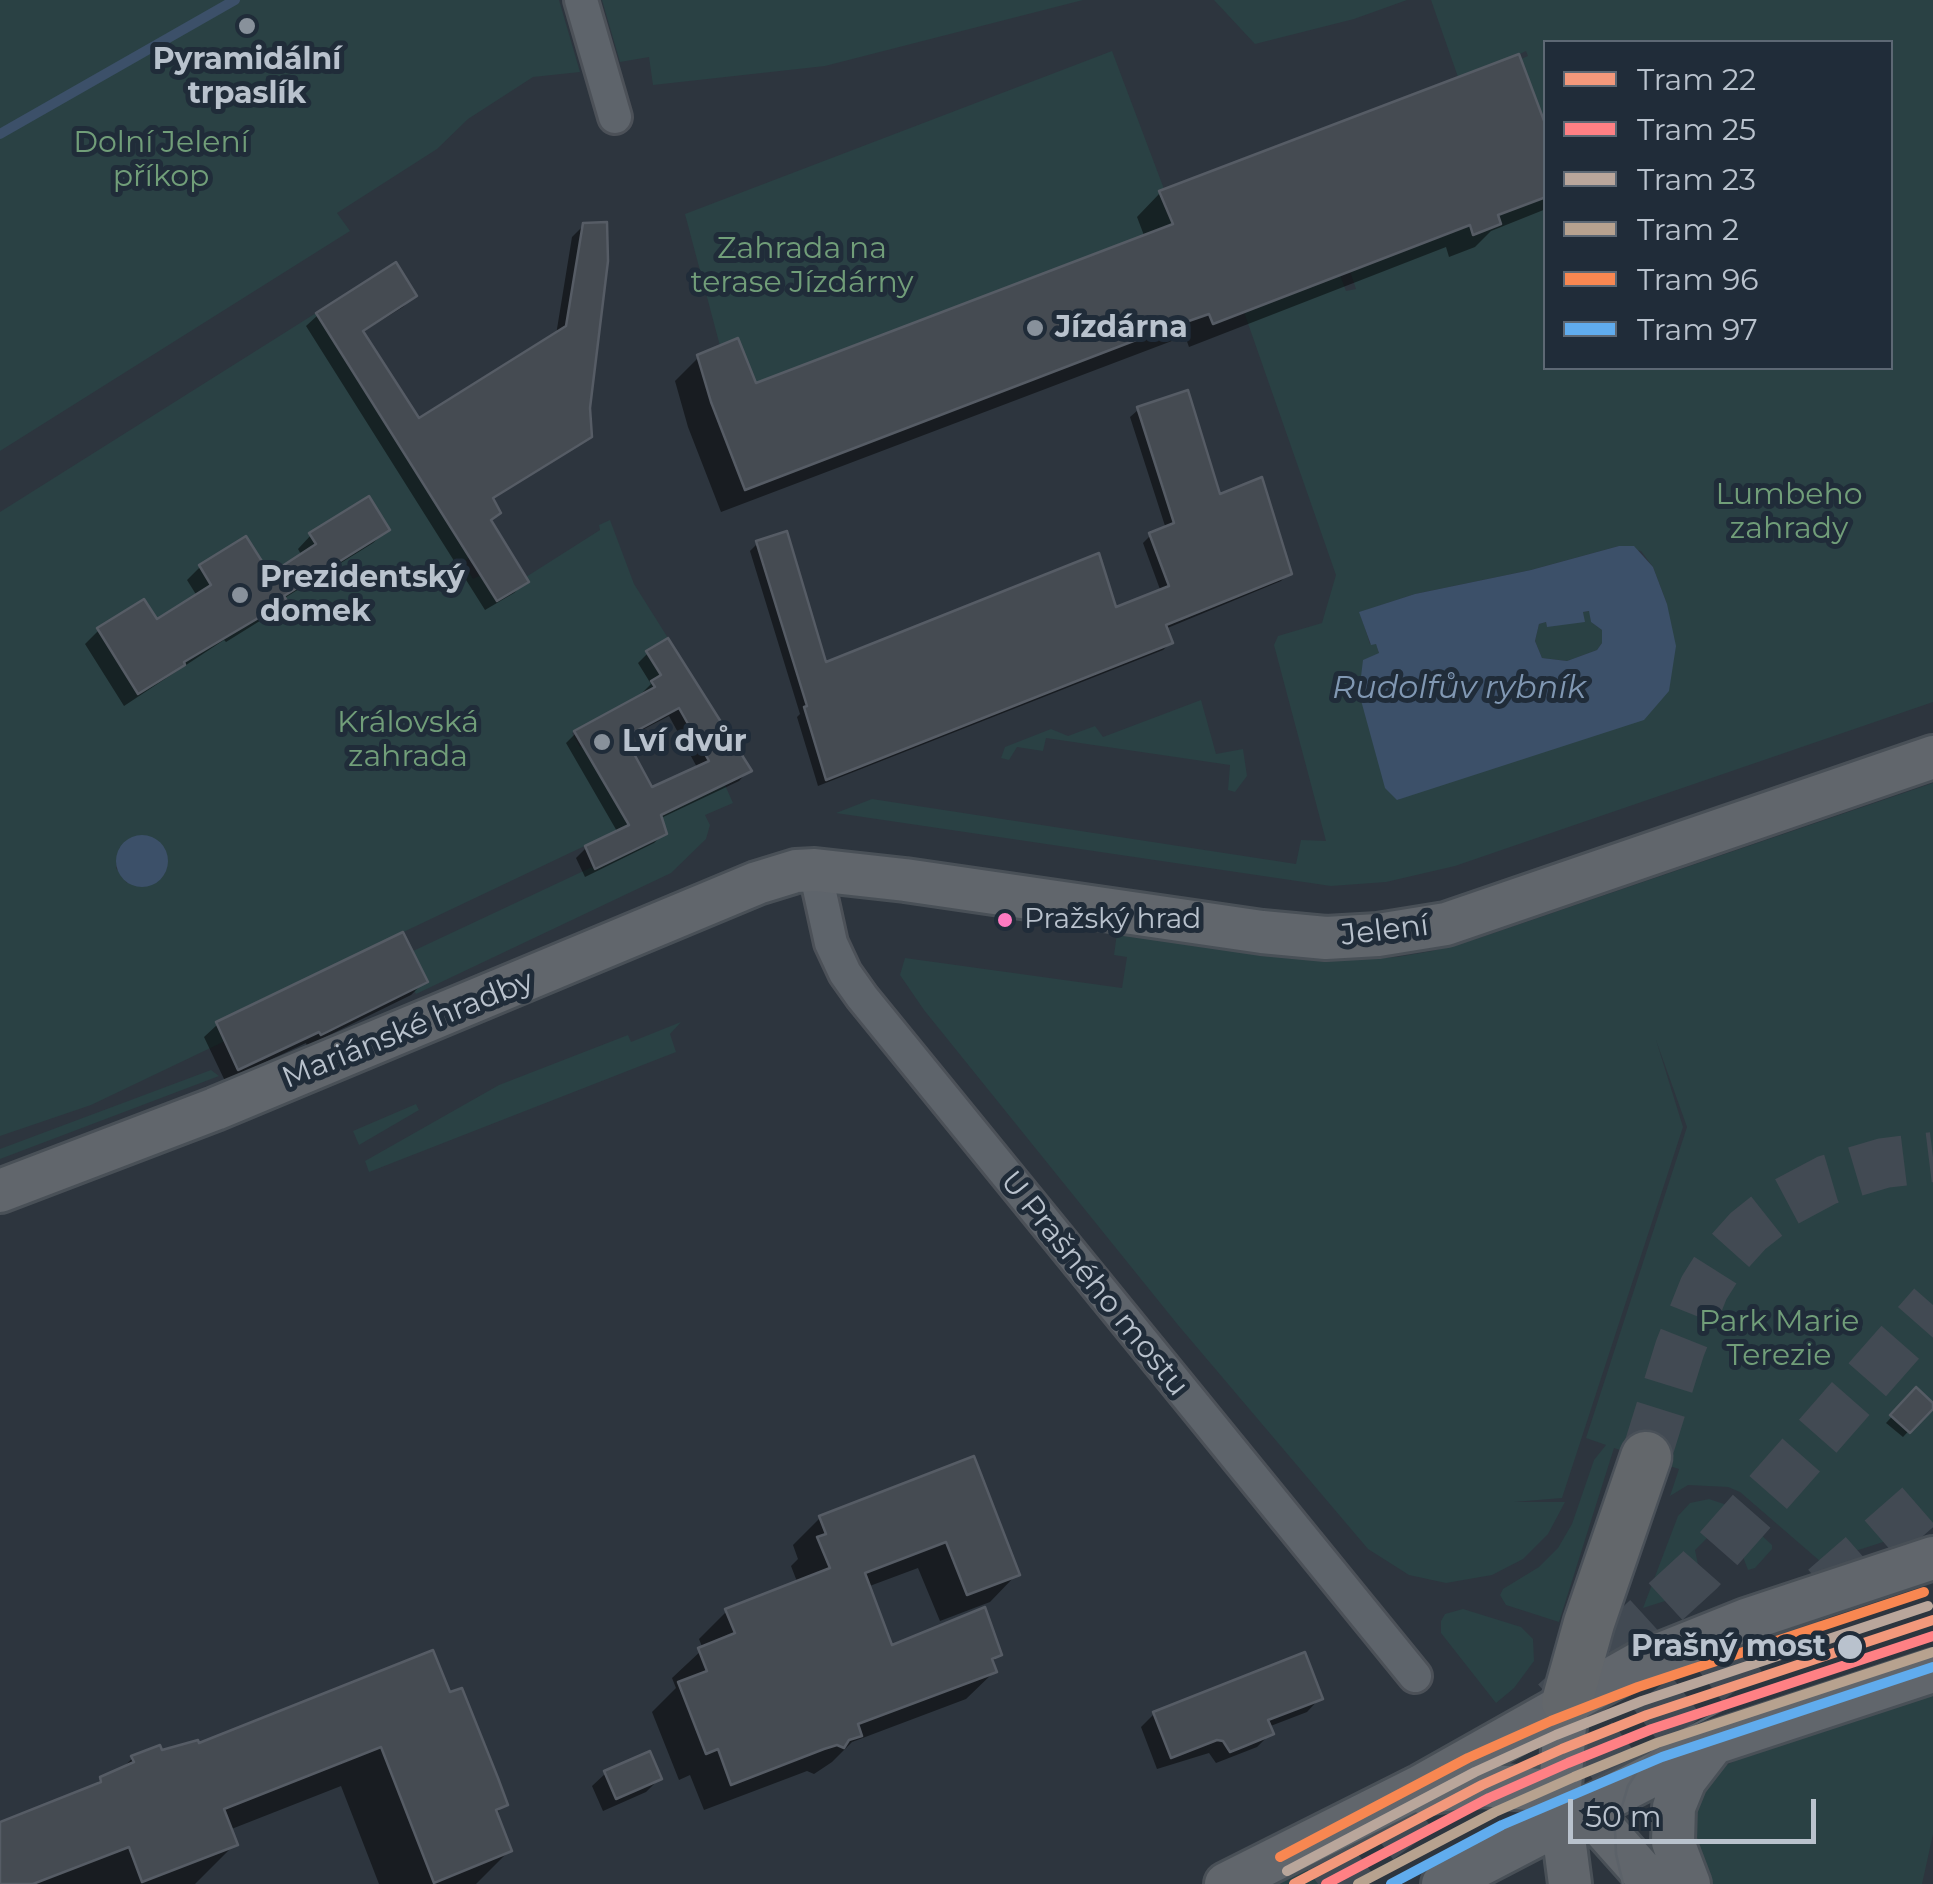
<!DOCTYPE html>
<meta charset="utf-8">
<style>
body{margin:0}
#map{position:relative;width:1933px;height:1884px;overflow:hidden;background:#2d353e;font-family:Montserrat,sans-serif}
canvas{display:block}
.legend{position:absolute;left:1543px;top:40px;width:350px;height:330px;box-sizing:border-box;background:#202c39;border:2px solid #5d6874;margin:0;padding:12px 18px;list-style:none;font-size:30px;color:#b9c2cd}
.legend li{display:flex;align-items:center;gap:20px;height:50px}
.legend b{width:50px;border:2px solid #5d6874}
.scale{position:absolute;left:1568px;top:1799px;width:248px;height:45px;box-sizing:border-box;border:5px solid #b9c2cd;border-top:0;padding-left:12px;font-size:30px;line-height:35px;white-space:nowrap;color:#b9c2cd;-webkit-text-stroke:8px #202c39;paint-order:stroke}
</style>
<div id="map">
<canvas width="1933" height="1884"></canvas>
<ul class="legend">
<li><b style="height:12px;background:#f3987b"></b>Tram 22</li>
<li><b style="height:12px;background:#ff8084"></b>Tram 25</li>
<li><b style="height:12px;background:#b9a69b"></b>Tram 23</li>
<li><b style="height:12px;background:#b7a28f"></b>Tram 2</li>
<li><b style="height:12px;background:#f88751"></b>Tram 96</li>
<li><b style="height:12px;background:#60acee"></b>Tram 97</li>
</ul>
<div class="scale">50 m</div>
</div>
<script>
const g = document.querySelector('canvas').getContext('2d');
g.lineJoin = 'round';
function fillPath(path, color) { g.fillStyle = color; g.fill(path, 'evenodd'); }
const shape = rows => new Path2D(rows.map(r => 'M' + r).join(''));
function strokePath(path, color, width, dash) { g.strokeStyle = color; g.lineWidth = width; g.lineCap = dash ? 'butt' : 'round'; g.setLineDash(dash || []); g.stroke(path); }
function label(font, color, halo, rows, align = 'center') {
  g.font = font + ' Montserrat,sans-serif'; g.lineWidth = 10; g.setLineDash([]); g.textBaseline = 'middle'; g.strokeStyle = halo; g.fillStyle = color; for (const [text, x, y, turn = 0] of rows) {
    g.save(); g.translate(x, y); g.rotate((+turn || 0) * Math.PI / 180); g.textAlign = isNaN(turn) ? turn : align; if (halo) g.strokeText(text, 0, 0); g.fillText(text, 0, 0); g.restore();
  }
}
fillPath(shape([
 [0,0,559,0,580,72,533,77,468,119,437,149,337,213,350,231,0,451],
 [602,0,1083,0,825,66,653,85,649,57,620,62],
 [1214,0,1407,0,1354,19,1255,44],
 [1431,0,1933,0,1933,702,1455,866,1386,882,1331,886,836,813,872,799,1296,864,1301,840,1326,841,1274,645,1278,636,1322,623,1336,575,1244,312,1340,275,1346,291,1356,289,1350,271,1470,226,1473,234,1501,224,1498,215,1545,197,1546,368,1890,368,1890,42,1546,42,1545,126,1521,59,1528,56,1526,51,1492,67,1491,64,1486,66,1487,70,1465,78,1463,75,1458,77],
 [1619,546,1641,551,1653,567,1667,604,1398,800,1379,653,1376,643,1370,644,1360,612,1415,594,1531,570],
 [1112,51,1164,189,1159,191,1172,225,756,383,720,346,685,214],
 [316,313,470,557,463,562,473,579,481,575,528,582,526,577,600,530,599,525,610,520,634,584,668,638,646,651,661,675,651,681,655,687,572,733,580,747,583,746,631,828,614,832,216,1021,225,1041,91,1105,0,1136,0,512],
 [369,497,284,596,286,601,184,662,185,665,139,694,97,628,144,599,157,619,211,585,199,565,246,536,270,573,283,565,286,568,317,544,310,533],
 [120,847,165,873,158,881,127,883,116,868],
 [1590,611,1591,622,1602,630,1602,643,1597,650,1567,661,1542,658,1535,641,1539,624,1546,622,1547,626,1584,621,1583,612],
 [1201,700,1216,754,1243,749,1247,776,1235,792,1228,790,1230,765,1046,738,1043,751,1017,747,1009,760,1001,758,1005,747,1051,729,1068,736,1095,726,1103,737],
 [1933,783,1933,1526,1821,1562,1740,1492,1728,1487,1688,1485,1670,1496,1679,1469,1614,1448,1559,1622,1506,1605,1500,1595,1503,1589,1539,1567,1558,1548,1572,1524,1594,1460,1606,1445,1586,1438,1687,1127,1656,1040,1683,1127,1562,1498,1514,1502,1565,1502,1548,1534,1523,1559,1492,1575,1446,1583,1409,1575,1368,1549,1178,1325,924,1010,900,975,905,958,1122,988,1127,957,1114,955,1117,933,1320,961,1397,957,1432,951,1476,939],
 [725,785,733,803,705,815,710,825,706,839,671,873,416,994,413,988,427,981,413,951,592,867,594,870,601,867,600,863,645,842,647,845,659,839,659,836,667,835,660,815],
 [681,1022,670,1034,676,1052,369,1172,365,1161,499,1085,628,1035,631,1042],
 [211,1070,219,1076,0,1159,0,1149],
 [416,1104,419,1110,359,1145,353,1131],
 [1709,1499,1730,1506,1772,1545,1772,1549,1755,1568,1748,1570,1737,1541,1723,1534,1708,1537,1695,1550,1703,1589,1643,1608,1678,1516,1690,1503],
 [1463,1609,1521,1627,1533,1639,1534,1661,1514,1688,1496,1703,1441,1633,1441,1621,1445,1614],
 [1933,1694,1933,1834,1922,1884,1704,1884,1687,1815,1717,1770,1746,1755],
 [1333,1848,1352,1884,1263,1884]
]), '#2a4144');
fillPath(shape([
 [1619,546,1634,546,1653,567,1667,604,1676,646,1669,691,1644,720,1397,800,1385,788,1359,693,1363,660,1379,653,1376,644,1371,645,1359,612,1415,594,1531,570],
 [1589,611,1591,622,1602,630,1602,643,1597,650,1567,661,1542,658,1535,641,1539,624,1546,622,1547,627,1585,622,1583,612],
 '116 861a26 26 0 1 1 52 0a26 26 0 1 1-52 0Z'
]), '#3c5069');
fillPath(shape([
 [1546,133,1546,209,1491,231,1475,247,1449,257,1446,247,1189,347,1185,336,721,512,688,427,675,381,699,357,754,386,1145,238,1137,217,1160,193],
 [584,225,589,436,581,444,581,441,481,503,526,581,514,593,485,610,306,326,318,315,414,295,403,307,361,333,418,422,556,335,572,237],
 [1138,410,1289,573,1281,581,1165,629,1170,643,1163,650,818,786,797,717,800,714,750,551,758,543,825,665,1114,610,1161,592,1143,543,1151,535,1166,529,1130,417],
 [387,530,373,543,283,599,271,614,226,642,224,640,124,706,85,644,99,630,156,622,197,596,187,580,200,567,269,577,302,556,298,549,311,535],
 [648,653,748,771,739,781,659,819,664,833,654,843,585,877,576,858,586,848,618,833,566,743,576,733,644,696,642,693,651,684,638,663],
 [669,716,698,769,651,790,623,740],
 [425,981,411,995,307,1046,306,1043,225,1081,204,1037,218,1024],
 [1916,1391,1932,1406,1903,1437,1886,1423],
 [972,1459,1017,1574,990,1602,940,1621,918,1568,867,1587,891,1648,1000,1654,991,1663,994,1672,966,1699,852,1742,832,1762,814,1774,807,1771,704,1810,690,1775,679,1780,652,1712,676,1688,672,1678,703,1649,699,1639,727,1611,798,1584,791,1566,798,1559,793,1545,820,1518],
 [448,1695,505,1804,495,1815,509,1851,476,1884,379,1884,341,1786,229,1830,235,1844,195,1884,0,1884,0,1824,91,1789,101,1779,120,1770,133,1758],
 [1320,1698,1307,1712,1268,1727,1271,1733,1257,1747,1216,1763,1209,1753,1157,1769,1141,1727,1154,1714],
 [606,1773,659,1779,646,1792,603,1811,592,1786]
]), '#0007');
strokePath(shape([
 [0,134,235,0]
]), '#3c5069', 10);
const building = shape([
 [1519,54,1546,126,1546,197,1498,215,1501,224,1473,235,1470,225,1213,324,1209,314,1157,332,745,490,711,402,697,355,738,338,756,383,1173,224,1159,191,1519,54],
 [607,222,608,261,590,408,592,437,493,498,501,513,491,520,529,582,497,601,316,313,396,262,417,296,363,331,419,418,566,326,583,223,607,222],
 [1188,390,1220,494,1262,477,1292,574,1166,625,1173,643,826,780,804,707,807,706,756,541,787,531,826,662,1099,553,1116,607,1169,586,1149,533,1174,523,1137,407,1188,390],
 [369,496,390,530,284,596,287,601,184,662,185,665,138,694,97,628,144,599,157,619,211,585,199,565,246,536,270,574,316,544,309,533,369,496],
 [668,638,752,771,661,815,667,834,595,869,585,846,629,825,574,731,655,687,651,681,661,675,646,651,668,638],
 [679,708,709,761,652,787,625,737,679,708],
 [403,932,428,982,321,1035,319,1032,238,1070,216,1022,403,932],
 [1916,1387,1933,1403,1933,1409,1910,1433,1890,1415,1916,1387],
 [974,1456,1020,1575,967,1595,946,1542,865,1573,892,1645,985,1607,1002,1655,992,1659,997,1672,858,1724,862,1736,849,1740,844,1748,837,1745,824,1749,731,1785,718,1749,706,1754,678,1682,707,1671,698,1648,735,1633,725,1609,830,1568,817,1537,826,1534,819,1516,974,1456],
 [433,1650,450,1692,462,1688,498,1778,508,1805,496,1810,512,1851,434,1883,381,1747,224,1809,238,1845,142,1882,129,1847,33,1884,0,1884,0,1822,101,1782,100,1777,134,1762,131,1756,160,1745,162,1750,198,1740,199,1743,433,1650],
 [1305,1652,1323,1699,1268,1720,1274,1734,1245,1746,1230,1752,1223,1741,1217,1740,1171,1758,1153,1712,1305,1652],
 [650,1751,662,1779,616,1799,604,1771,650,1751]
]);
fillPath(building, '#454b52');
strokePath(building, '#565c65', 2.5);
strokePath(shape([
 [1646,1457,1680,1348,1704,1288,1721,1261,1748,1231,1782,1204,1827,1180,1884,1163,1933,1157],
 [1555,1703,1700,1570,1933,1305],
 [1528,1818,1799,1611,1933,1494],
 [1318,1884,1465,1775]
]), '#424a53', 50, [50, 25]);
const minor = shape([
 [581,0,615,117],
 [815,870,831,943,845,973,862,997,1415,1676]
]);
const major = shape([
 [0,1191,215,1109,757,883,796,871,815,870,905,880,1262,932,1326,938,1378,935,1446,924,1933,757],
 [1567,1702,1559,1799,1570,1884],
 [1424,1793,1482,1785,1539,1790,1568,1802,1597,1821,1653,1884],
 [1226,1884,1421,1786,1641,1662,1746,1620,1933,1558],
 [1443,1884,1714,1743,1933,1671],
 [1689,1884,1673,1842,1674,1807,1685,1780,1709,1749]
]);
const highway = shape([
 [1567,1702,1589,1623,1646,1457]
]);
strokePath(minor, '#4c5158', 38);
strokePath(major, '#495057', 48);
strokePath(highway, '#4a5159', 55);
strokePath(minor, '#5e646b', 32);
strokePath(major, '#61666c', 42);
strokePath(highway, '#63676b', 50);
strokePath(shape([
 [1623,1884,1616,1854,1615,1830,1628,1786,1645,1759,1666,1739,1728,1707]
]), '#5c6269', 2.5);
strokePath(shape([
 [1294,1884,1482,1785,1562,1749,1647,1715,1933,1620]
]), '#f3987b', 10);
strokePath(shape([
 [1326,1884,1489,1798,1568,1763,1652,1729,1933,1636]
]), '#ff8084', 10);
strokePath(shape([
 [1287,1871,1475,1772,1556,1735,1642,1701,1928,1606]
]), '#b9a69b', 10);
strokePath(shape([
 [1358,1884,1495,1812,1574,1777,1657,1743,1933,1652]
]), '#b7a28f', 10);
strokePath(shape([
 [1280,1857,1468,1758,1551,1721,1638,1687,1924,1592]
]), '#f88751', 10);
strokePath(shape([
 [1391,1884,1502,1825,1662,1757,1933,1667]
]), '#60acee', 10);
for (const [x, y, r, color] of [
 [247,26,10,"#88919b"],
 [1035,328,10,"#88919b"],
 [240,595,10,"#88919b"],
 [602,742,10,"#88919b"],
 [1005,920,9,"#fe7ac1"],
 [1850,1647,14,"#b9c2cd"]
]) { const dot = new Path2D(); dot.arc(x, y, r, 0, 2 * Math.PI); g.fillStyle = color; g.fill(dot); strokePath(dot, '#202c39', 4); }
label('28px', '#b9c2cd', '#202c39', [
 ["Pražský hrad",1024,920]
], 'left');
label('bold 30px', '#b9c2cd', '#202c39', [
 ["Pyramidální",247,60,"center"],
 ["trpaslík",247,94,"center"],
 ["Jízdárna",1055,328],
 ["Prezidentský",260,578],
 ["domek",260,612],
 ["Lví dvůr",622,742]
], 'left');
label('30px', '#719e79', '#202c39', [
 ["Dolní Jelení",161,143],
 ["příkop",161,177],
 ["Zahrada na",802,249],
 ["terase Jízdárny",802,283],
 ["Lumbeho",1789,495],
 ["zahrady",1789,529],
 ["Královská",408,723],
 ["zahrada",408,757],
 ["Park Marie",1779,1322],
 ["Terezie",1779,1356]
]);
label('30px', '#b9c2cd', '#202c39', [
 ["Jelení",1385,931,-7],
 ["Mariánské hradby",408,1030,-22],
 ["U Prašného mostu",1094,1284,51]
]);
label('bold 30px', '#b9c2cd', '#202c39', [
 ["Prašný most",1826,1647]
], 'right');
label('italic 32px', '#8198b3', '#202c39', [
 ["Rudolfův rybník",1459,689]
]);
</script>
